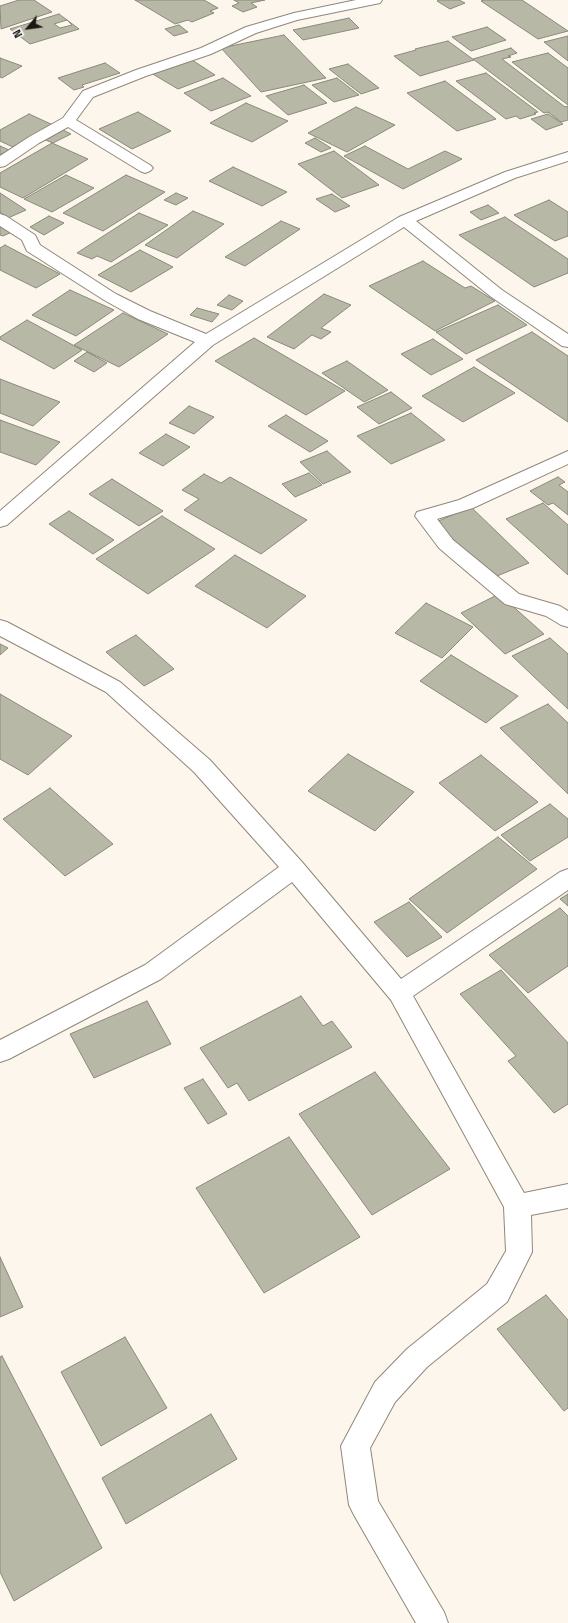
<!DOCTYPE html>
<style>
body{margin:0}
#map{position:relative;width:568px;height:1623px;overflow:hidden;background:#fdf6ed;font-family:"Titillium Web",sans-serif}
canvas{display:block}
.north{position:absolute;left:8px;top:8px;width:40px;height:40px;-webkit-text-stroke:3px #fff;paint-order:stroke;rotate:241deg;font-size:11px;font-weight:700;line-height:16px;text-align:center;color:#1b1712}
.north::after{content:'';display:block;margin:auto;width:14px;height:18px;background:#1b1712;clip-path:polygon(50% 0,100% 100%,50% 72%,0 100%)}
</style>
<div id="map">
<canvas width="568" height="1623"></canvas>
<div class="north">N</div>
</div>
<script>
const g = document.querySelector('canvas').getContext('2d');
g.lineJoin = 'round';
function fillPath(path, color) { g.fillStyle = color; g.fill(path, 'evenodd'); }
const shape = rows => new Path2D(rows.map(r => 'M' + r).join(''));
function strokePath(path, color, width, dash) { g.strokeStyle = color; g.lineWidth = width; g.lineCap = dash ? 'butt' : 'round'; g.setLineDash(dash || []); g.stroke(path); }
const building = shape([
 [19,0,34,0,52,12,1,29,0,6,19,0],
 [135,0,204,0,218,8,210,11,214,13,192,22,188,20,175,24,135,0],
 [234,0,265,0,251,3,257,7,243,12,232,6,239,3,234,0],
 [439,0,459,0,465,3,450,9,437,1,439,0],
 [484,0,522,0,568,31,538,39,481,1,484,0],
 [59,14,79,29,30,44,10,29,59,14],
 [349,18,359,28,303,40,293,30,349,18],
 [67,20,72,25,60,28,54,24,67,20],
 [179,25,188,32,174,36,165,29,179,25],
 [487,27,506,40,471,51,452,37,487,27],
 [284,35,326,78,261,92,221,48,284,35],
 [568,36,568,61,544,42,568,36],
 [448,41,474,60,420,76,394,56,416,50,415,49,448,41],
 [511,48,517,53,508,56,511,57,502,59,565,107,568,106,568,120,561,122,548,112,544,113,473,59,511,48],
 [548,53,568,68,568,105,512,62,548,53],
 [0,58,22,66,2,78,0,77,0,58],
 [189,58,215,75,178,89,151,73,189,58],
 [105,63,120,73,82,85,84,87,74,90,58,78,105,63],
 [348,64,379,88,361,94,329,69,348,64],
 [486,73,538,112,534,113,536,114,520,119,516,116,506,119,456,81,486,73],
 [223,78,251,96,211,111,184,93,223,78],
 [337,78,359,95,334,102,312,85,337,78],
 [445,81,496,119,457,131,407,93,445,81],
 [304,85,327,103,288,115,266,96,304,85],
 [246,103,288,121,252,142,210,123,246,103],
 [356,107,395,125,347,152,308,133,356,107],
 [138,112,171,131,132,149,99,129,138,112],
 [29,114,53,125,13,147,0,141,0,130,29,114],
 [548,114,563,124,546,130,531,119,548,114],
 [61,129,71,134,53,143,43,139,61,129],
 [315,138,331,148,321,152,305,143,315,138],
 [52,143,88,159,23,198,0,187,0,173,52,143],
 [0,146,9,150,0,155,0,146],
 [365,146,408,169,445,151,462,159,403,189,344,156,365,146],
 [334,151,379,185,342,198,298,164,334,151],
 [233,167,287,192,262,206,209,181,233,167],
 [66,175,94,188,52,212,24,199,66,175],
 [126,175,165,192,103,231,63,213,126,175],
 [0,193,26,210,8,218,0,212,0,193],
 [176,193,188,198,176,205,164,200,176,193],
 [332,194,350,206,335,212,316,199,332,194],
 [549,200,568,212,568,236,555,241,514,215,549,200],
 [488,205,499,213,481,220,470,212,488,205],
 [193,211,224,224,177,258,145,245,193,211],
 [139,213,168,225,111,262,97,256,92,259,77,253,139,213],
 [49,216,64,223,44,235,30,227,49,216],
 [505,217,568,259,568,273,534,287,459,235,505,217],
 [281,221,300,229,245,266,225,257,281,221],
 [0,223,14,231,3,236,0,235,0,223],
 [5,245,60,274,36,288,0,270,0,248,5,245],
 [140,250,173,267,131,292,98,275,140,250],
 [423,261,465,288,471,286,495,301,435,331,369,286,423,261],
 [70,290,114,310,76,336,32,315,70,290],
 [324,294,351,305,321,328,331,332,321,339,312,335,294,349,267,337,324,294],
 [229,295,243,301,232,310,217,305,229,295],
 [498,305,527,325,466,354,436,332,498,305],
 [197,308,219,314,212,322,190,315,197,308],
 [123,313,168,334,119,367,74,345,123,313],
 [27,320,82,350,54,369,0,339,0,337,27,320],
 [532,332,568,356,568,422,476,360,532,332],
 [254,338,345,391,306,415,215,361,254,338],
 [433,339,463,359,431,375,401,354,433,339],
 [87,352,107,363,94,372,74,361,87,352],
 [347,361,388,390,364,402,322,373,347,361],
 [474,367,515,393,463,422,422,396,474,367],
 [0,379,60,402,33,426,0,413,0,379],
 [391,392,412,408,379,424,357,407,391,392],
 [189,406,214,417,194,434,169,423,189,406],
 [411,413,445,440,391,464,357,436,411,413],
 [286,415,328,441,310,452,268,426,286,415],
 [0,420,60,442,36,465,0,452,0,420],
 [166,434,190,447,163,466,139,453,166,434],
 [327,451,351,472,323,484,300,462,327,451],
 [309,473,322,485,295,497,282,484,309,473],
 [204,474,221,483,230,477,307,520,261,554,184,510,199,499,182,490,204,474],
 [558,477,565,482,559,485,568,492,568,515,553,503,548,505,530,491,558,477],
 [112,479,163,511,139,526,89,494,112,479],
 [543,503,568,525,568,575,506,519,543,503],
 [471,507,529,563,492,578,436,522,471,507],
 [69,511,114,540,93,554,49,524,69,511],
 [162,516,215,549,148,594,96,559,162,516],
 [235,555,306,596,267,628,195,586,235,555],
 [499,594,544,634,505,654,461,613,499,594],
 [426,603,473,627,442,658,395,633,426,603],
 [136,635,174,669,144,686,106,652,136,635],
 [550,638,568,654,568,709,512,656,550,638],
 [0,644,8,648,0,655,0,644],
 [451,655,518,696,486,723,420,681,451,655],
 [0,694,72,736,28,775,0,759,0,694],
 [548,704,568,723,568,794,500,728,548,704],
 [348,754,414,792,375,831,308,791,348,754],
 [481,755,538,802,495,831,439,783,481,755],
 [50,788,113,844,65,876,3,819,50,788],
 [550,804,568,819,568,837,530,861,501,835,550,804],
 [498,837,537,869,447,933,409,899,498,837],
 [568,894,568,906,560,899,568,894],
 [409,902,442,937,407,957,374,922,409,902],
 [560,908,568,916,568,966,528,993,489,955,560,908],
 [501,970,568,1043,568,1104,554,1113,508,1061,516,1056,460,994,501,970],
 [301,996,323,1026,332,1021,352,1047,249,1101,237,1083,228,1088,200,1048,301,996],
 [147,1001,171,1044,94,1078,70,1034,147,1001],
 [375,1072,450,1169,372,1215,299,1114,375,1072],
 [203,1079,227,1114,208,1124,184,1088,203,1079],
 [289,1137,360,1237,264,1293,196,1188,289,1137],
 [0,1257,23,1307,0,1317,0,1257],
 [546,1295,568,1320,568,1408,564,1411,497,1329,546,1295],
 [125,1337,167,1408,101,1446,61,1372,125,1337],
 [2,1356,102,1548,14,1601,0,1572,0,1357,2,1356],
 [211,1414,237,1459,126,1524,102,1478,211,1414]
]);
fillPath(building, '#b8b8a7');
strokePath(building, '#8a8a7a', 1);
const minor = shape([
 [356,0,382,0,380,3,297,20,256,33,211,54,146,76,93,97,76,120,150,165,153,168,150,171,145,173,140,171,68,127,39,143,5,166,0,167,0,156,29,137,63,118,83,91,136,70,201,48,246,27,294,13,356,0],
 [568,152,568,161,515,178,416,221,502,290,568,334,568,347,562,346,490,296,404,227,213,345,7,525,0,527,0,511,195,342,138,319,104,300,27,251,22,240,0,226,0,214,6,216,35,235,40,245,116,294,150,311,206,334,399,217,505,172,568,152],
 [568,451,568,464,473,508,437,519,453,540,519,594,560,606,568,611,568,627,561,625,546,616,505,604,439,548,415,516,417,512,459,500,568,451],
 [0,620,7,622,120,682,210,760,302,862,401,979,560,872,568,869,568,890,413,996,524,1193,568,1184,568,1208,531,1215,532,1252,507,1302,427,1367,395,1402,370,1448,378,1501,444,1612,448,1623,416,1623,354,1515,349,1505,341,1446,375,1382,407,1349,487,1284,506,1251,504,1207,391,1000,292,882,161,979,9,1059,0,1062,0,1040,145,965,279,867,194,772,106,692,0,636,0,620]
]);
strokePath(minor, '#918779', 2);
fillPath(minor, '#fff');
</script>
